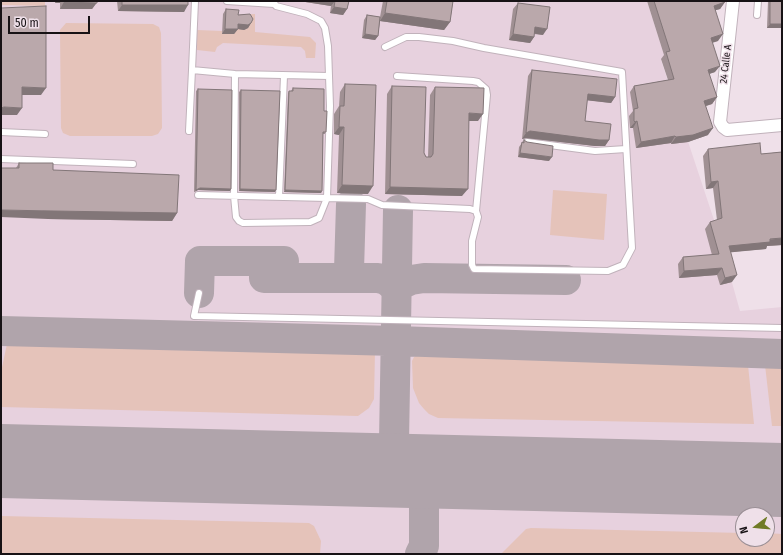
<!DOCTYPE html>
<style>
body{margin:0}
#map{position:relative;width:783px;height:555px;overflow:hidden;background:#efe0e9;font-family:"Fira Sans Condensed",sans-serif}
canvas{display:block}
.frame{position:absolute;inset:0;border:2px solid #171215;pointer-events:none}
.north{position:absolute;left:735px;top:507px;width:40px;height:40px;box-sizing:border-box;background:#efe0e9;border:1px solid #998e94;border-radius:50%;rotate:254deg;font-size:11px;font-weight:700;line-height:16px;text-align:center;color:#171215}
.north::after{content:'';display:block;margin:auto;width:14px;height:18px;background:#707b26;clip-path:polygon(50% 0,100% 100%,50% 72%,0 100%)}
.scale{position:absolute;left:8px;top:16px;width:82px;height:18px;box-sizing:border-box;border:2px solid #171215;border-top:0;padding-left:5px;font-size:12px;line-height:14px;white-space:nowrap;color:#171215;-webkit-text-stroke:3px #efe0e9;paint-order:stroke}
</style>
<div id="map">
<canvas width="783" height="555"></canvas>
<div class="frame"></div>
<div class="north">N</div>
<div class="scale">50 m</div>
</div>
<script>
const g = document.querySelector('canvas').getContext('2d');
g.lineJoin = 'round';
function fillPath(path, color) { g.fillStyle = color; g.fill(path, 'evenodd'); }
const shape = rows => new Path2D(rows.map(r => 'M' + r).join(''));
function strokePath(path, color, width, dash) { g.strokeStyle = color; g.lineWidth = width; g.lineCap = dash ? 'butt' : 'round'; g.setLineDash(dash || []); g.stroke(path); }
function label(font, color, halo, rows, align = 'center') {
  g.font = font + ' "Fira Sans Condensed",sans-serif'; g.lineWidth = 3; g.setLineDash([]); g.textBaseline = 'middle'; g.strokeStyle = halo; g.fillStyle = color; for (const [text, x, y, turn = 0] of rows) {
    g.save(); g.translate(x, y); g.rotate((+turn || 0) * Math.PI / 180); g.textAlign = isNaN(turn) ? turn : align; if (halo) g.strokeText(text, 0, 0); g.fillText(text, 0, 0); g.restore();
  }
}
fillPath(shape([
 [1,1,647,1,665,58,661,60,716,226,740,311,782,307,782,554,1,554],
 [743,515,767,515,767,539,743,539]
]), '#e7d1de');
fillPath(shape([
 [1,1,45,1,45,6,1,5],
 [255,14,255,32,310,37,316,43,315,58,306,58,305,51,301,47,223,43,217,47,215,52,197,50,197,30,222,31,222,34,235,15],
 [66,23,153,24,159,27,161,33,162,128,158,134,152,136,70,136,63,133,61,128,60,30],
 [553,190,607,194,604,240,550,235],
 [7,344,375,351,374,399,369,408,358,416,1,407,1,372],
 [419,354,748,365,754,424,438,418,429,414,424,409,419,403,413,388,412,361,414,357],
 [765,365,782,366,782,426,772,426],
 [1,516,309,523,314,526,321,541,320,554,1,554],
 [531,528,743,533,743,539,767,539,767,533,782,534,782,554,501,554,526,529]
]), '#e5c3ba');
strokePath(shape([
 [264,261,264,278,378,278,386,280,391,284,397,291,402,284,411,280,424,278,566,280],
 [341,278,347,273,349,270,351,204],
 [199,293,200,261,284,261],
 [1,331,396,341,782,354],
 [394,442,401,459,416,481,424,505,424,546,420,554],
 [379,470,388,458,394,442,398,210],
 [424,505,426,493,433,481,443,472]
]), '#b0a4ab', 30);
strokePath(shape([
 [1,461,782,480]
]), '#b0a4ab', 74);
const service = shape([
 [195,1,192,70,235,74,329,76,328,46,325,28,321,21,307,14,276,6,273,1],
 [227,1,274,4],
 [757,15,758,1],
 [235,74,234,196,236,217,239,221,243,223,310,222,319,218,327,198,368,199,382,205,470,209,476,211,478,217,472,241,472,265,474,269,608,271,623,265,632,248,622,72,484,48,453,41,419,37,406,37,385,47],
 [397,76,473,81,478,82,486,89,487,95,476,211],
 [189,131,192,70],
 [1,132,45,134],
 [527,142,595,151,626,149],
 [1,159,133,164],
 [198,195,327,198,330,106,329,76],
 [279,197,284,76],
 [199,293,194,316,782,328]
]);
const minor = shape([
 [733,1,720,122,723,127,727,130,782,125]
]);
strokePath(service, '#c1b2bb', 8);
strokePath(minor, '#c1b2bb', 14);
strokePath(service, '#fff', 6);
strokePath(minor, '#fff', 12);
fillPath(shape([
 [55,1,98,1,92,9,60,9,60,3,55,3],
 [117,1,188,1,184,12,118,11],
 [299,1,349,1,347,9,343,15,330,13,331,6],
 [383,1,453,1,450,22,444,30,380,21,378,36,375,40,362,38,364,20,367,15,380,17],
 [647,1,725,1,725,2,720,9,715,10,718,41,712,42,715,72,709,74,717,97,712,104,706,106,708,135,688,142,671,144,671,143,636,148,633,128,630,128,629,116,633,111,630,92,634,86,668,80,661,59,664,55],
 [768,1,782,1,782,28,767,28],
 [518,3,543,35,534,34,534,37,530,43,509,40,513,9],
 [226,9,238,15,251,23,248,28,244,30,238,29,234,34,222,34,223,14],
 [532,70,615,97,611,103,587,100,585,121,609,140,605,146,595,146,526,138,522,139,528,76],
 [345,84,368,194,337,193,339,135,334,134,334,114,339,106,340,92],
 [392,86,426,157,428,157,430,95,435,87,478,121,469,121,462,196,385,194,387,94],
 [293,88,324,111,325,134,323,134,322,191,321,193,284,192,288,93,289,91,291,91],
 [198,89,230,191,198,190,194,192,196,91],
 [241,90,275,192,239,191,239,92],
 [524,140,549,161,518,157,519,147],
 [708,149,761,154,782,152,782,245,767,246,766,249,730,252,732,282,720,285,717,275,679,278,678,264,683,257,712,255,705,229,710,222,717,220,713,188,706,189,703,156],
 [19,163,53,170,177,213,172,221,48,219,16,168]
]), '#a09093');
fillPath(shape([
 [57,1,61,1,60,3,55,3],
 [98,1,92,9,60,9,64,2],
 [299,1,335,1,331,6],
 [725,2,720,9,709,12,714,6],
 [122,5,188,5,184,12,118,11],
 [334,7,347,9,343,15,330,13],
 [385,13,450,22,444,30,380,21],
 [251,23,248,28,244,30,238,29,234,34,222,34,225,29,238,24],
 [770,24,782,24,782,28,767,28],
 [535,27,547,29,543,35,531,33],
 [365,34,378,36,375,40,362,38],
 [513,34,534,37,530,43,509,40],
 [723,34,718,41,706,45,711,38],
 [720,66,715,72,703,76,708,70],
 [22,87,46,88,41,95,17,95],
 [588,94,615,97,611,103,584,100],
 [717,97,712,104,699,108,704,101],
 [4,107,22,108,17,115,1,115,1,108],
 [469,113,483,114,478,121,464,121],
 [637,121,633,128,630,128,635,122],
 [339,127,344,127,339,135,334,134],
 [713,128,708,135,688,142,671,144,676,137],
 [530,131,609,140,605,146,595,146,526,138,522,139,526,133],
 [675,136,671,143,636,148,641,142],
 [520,153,552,157,549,161,518,157],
 [718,181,713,188,706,189,711,182],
 [342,185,373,186,368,194,337,193],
 [390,187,468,189,462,196,385,194],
 [200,188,231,189,230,191,198,190,194,192,196,190],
 [240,189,276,190,275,192,239,191],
 [285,190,322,191,321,193,284,192],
 [1,210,177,213,172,221,48,219,1,217],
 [782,238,782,245,767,246,766,249,724,253,729,246],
 [722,268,717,275,679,278,684,271],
 [737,275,732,282,720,285,725,278]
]), '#827678');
const building = shape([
 [64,1,97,1,97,3,64,2,64,1],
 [122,1,188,1,188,5,122,5,122,1],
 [335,1,349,1,347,9,334,7,335,1],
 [387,1,453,1,450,22,385,13,387,1],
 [654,1,725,1,725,2,714,6,723,34,711,38,720,66,708,70,717,97,704,101,713,128,693,135,676,137,675,136,641,142,637,121,635,122,634,121,634,109,638,108,634,86,674,79,666,52,670,51,654,1],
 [770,1,782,1,782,24,770,24,770,1],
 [518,3,550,7,547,29,535,27,534,37,513,34,518,3],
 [46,6,46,88,22,87,22,108,4,107,1,108,1,8,46,6],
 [226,9,239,10,238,15,250,14,253,19,251,23,248,25,238,24,238,29,225,29,226,9],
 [367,15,380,17,378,36,365,34,367,15],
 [532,70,617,79,615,97,588,94,585,121,611,124,609,140,599,140,530,131,526,133,532,70],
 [345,84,376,85,373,186,342,185,344,127,339,127,340,106,344,106,345,84],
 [392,86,426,87,424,153,426,157,431,157,433,154,435,87,484,88,483,114,469,113,468,189,390,187,392,86],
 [293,88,324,89,324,111,327,111,326,132,323,132,322,191,285,190,289,91,293,91,293,88],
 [198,89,232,90,231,189,200,188,196,190,198,89],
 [241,90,280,91,276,190,240,189,241,90],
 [524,140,527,142,553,146,552,157,520,153,522,142,524,143,524,140],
 [760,143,761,154,782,152,782,238,770,239,770,242,729,246,737,275,725,278,722,268,684,271,683,257,719,254,710,222,722,218,718,181,711,182,708,149,760,143],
 [19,163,53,163,53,170,179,175,177,213,53,211,1,210,1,168,19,168,19,163]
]);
fillPath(building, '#baa8ab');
strokePath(building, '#827678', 1);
label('10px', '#171215', '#efe0e9', [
 ["24 Calle A",726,64,-83]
]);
</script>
